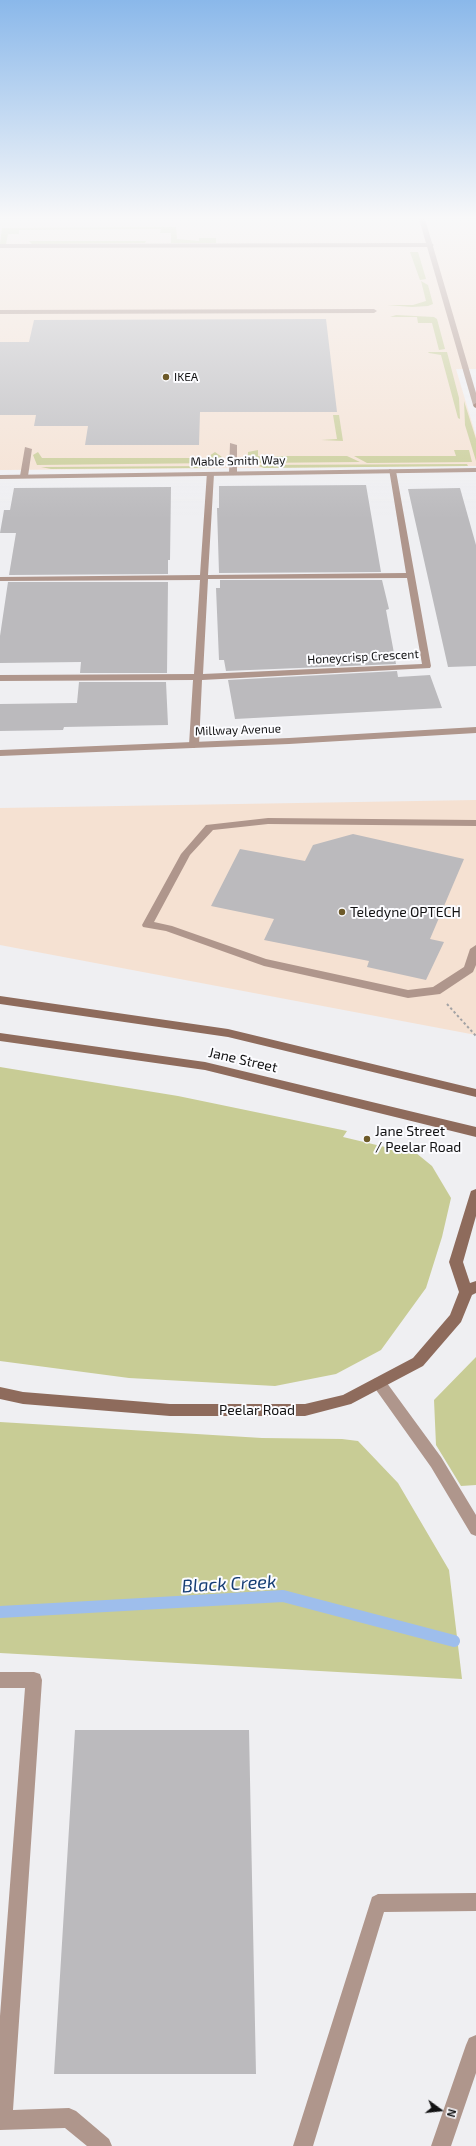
<!DOCTYPE html>
<style>
body{margin:0}
#map{position:relative;width:476px;height:2146px;overflow:hidden;background:#efeff2;font-family:"Exo 2",sans-serif}
canvas{display:block}
.north{position:absolute;left:420px;top:2090px;width:40px;height:40px;-webkit-text-stroke:3px #fcfcff;paint-order:stroke;rotate:105deg;font-size:11px;font-weight:700;line-height:16px;text-align:center;color:#121213}
.north::after{content:'';display:block;margin:auto;width:14px;height:18px;background:#121213;clip-path:polygon(50% 0,100% 100%,50% 72%,0 100%)}
</style>
<div id="map">
<canvas width="476" height="2146"></canvas>
<div class="north">N</div>
</div>
<script>
const g = document.querySelector('canvas').getContext('2d');
g.lineJoin = 'round';
function fillPath(path, color) { g.fillStyle = color; g.fill(path, 'evenodd'); }
const shape = rows => new Path2D(rows.map(r => 'M' + r).join(''));
function strokePath(path, color, width, dash) { g.strokeStyle = color; g.lineWidth = width; g.lineCap = dash ? 'butt' : 'round'; g.setLineDash(dash || []); g.stroke(path); }
function label(font, color, halo, rows, align = 'center') {
  g.font = font + ' "Exo 2",sans-serif'; g.lineWidth = 4; g.setLineDash([]); g.textBaseline = 'middle'; g.strokeStyle = halo; g.fillStyle = color; for (const [text, x, y, turn = 0] of rows) {
    g.save(); g.translate(x, y); g.rotate((+turn || 0) * Math.PI / 180); g.textAlign = isNaN(turn) ? turn : align; if (halo) g.strokeText(text, 0, 0); g.fillText(text, 0, 0); g.restore();
  }
}
fillPath(shape([
 [0,219,476,219,476,369,456,369,476,436,476,466,0,470],
 [476,800,476,1035,0,945,0,808]
]), '#f5e1d2');
fillPath(shape([
 [176,227,177,239,199,241,199,238,216,238,216,243,171,243,171,233,160,233,161,229,19,230,19,234,8,234,6,244,0,244,2,228],
 [29,241,146,241,145,243,32,244],
 [410,252,418,252,426,279,420,280],
 [421,281,428,285,433,304,428,306,412,307,387,305,413,305,426,301],
 [396,315,434,317,437,319,445,349,439,350,432,323,418,323,417,317,390,317],
 [428,352,447,352,459,398,460,419,458,418,441,355,429,353],
 [464,401,476,439,476,461,465,425],
 [333,415,339,415,343,441,321,440,337,439],
 [258,450,258,456,347,456,360,462,248,463,248,452],
 [454,450,469,450,472,462,367,463,354,456,456,456],
 [38,452,42,458,206,458,215,452,222,457,218,463,37,465,33,455],
 [467,464,468,466,264,468,256,465],
 [213,466,206,468,51,469,41,467],
 [0,1067,178,1096,347,1131,343,1137,385,1147,389,1142,410,1148,432,1166,451,1198,442,1237,426,1288,381,1350,336,1374,275,1386,129,1378,0,1361],
 [476,1357,476,1485,461,1486,436,1445,434,1400],
 [0,1422,262,1438,342,1439,358,1441,398,1483,449,1570,462,1679,0,1653]
]), '#c8cc95');
strokePath(shape([
 [0,1612,283,1596,454,1641]
]), '#9ebeec', 12);
fillPath(shape([
 [326,319,337,412,200,412,199,445,85,445,88,426,34,426,36,415,0,415,0,342,29,342,34,320],
 [366,485,381,572,219,573,217,508,219,508,219,486],
 [171,487,170,560,168,560,168,574,9,575,16,533,0,533,4,510,10,510,14,488],
 [460,488,476,545,476,666,448,667,408,489],
 [220,580,382,580,389,609,386,610,396,664,226,671,224,660,219,660,216,588,220,588],
 [8,582,168,582,167,673,80,673,81,662,0,663,0,636],
 [397,671,398,677,430,675,442,708,235,719,228,680],
 [79,682,166,682,168,725,64,727,63,730,0,731,0,704,77,703],
 [353,834,464,859,430,939,444,942,426,980,367,967,369,961,264,940,274,919,211,906,240,849,305,861,313,845],
 [75,1730,249,1730,256,2074,54,2074]
]), '#bbbabd');
strokePath(shape([
 [447,1004,476,1036]
]), '#a3a3a5', 2, [2.5, 2.5]);
fillPath(shape([
 [0,244,431,243,434,245,431,247,0,248,0,244],
 [0,310,374,309,377,311,374,313,0,314,0,310],
 [230,443,237,445,237,473,233,475,229,473,230,443],
 [25,447,32,449,28,476,24,478,20,476,25,447],
 [389,469,396,471,431,666,430,668,202,680,199,745,194,748,189,745,193,680,0,681,0,675,194,674,200,580,0,581,0,577,200,575,207,472,214,474,208,575,406,573,389,469],
 [407,578,422,664,203,674,208,579,407,578],
 [268,818,476,820,476,826,268,824,213,830,190,855,154,922,172,926,266,959,408,990,433,987,464,967,470,949,476,945,476,965,473,972,440,994,408,998,264,966,166,931,143,927,142,925,181,854,206,825,268,818],
 [379,1377,384,1379,441,1457,476,1515,476,1536,471,1534,431,1467,374,1387,372,1383,374,1379,379,1377],
 [0,1672,34,1672,40,1674,42,1680,13,2110,69,2108,76,2111,109,2139,112,2146,87,2146,65,2128,0,2130,0,2016,25,1688,0,1688,0,1672],
 [476,1893,476,1911,384,1912,313,2146,293,2146,372,1897,378,1894,476,1893],
 [476,2035,476,2073,451,2146,431,2146,466,2045,469,2038,476,2035]
]), '#af968c');
fillPath(shape([
 [419,219,425,219,476,393,476,407,473,405,419,219],
 [476,468,476,472,0,479,0,475,476,468],
 [476,727,476,733,289,744,0,756,0,750,289,738,476,727]
]), '#af968c');
fillPath(shape([
 [476,403,476,408,474,407,473,405,476,403],
 [0,996,228,1029,476,1089,476,1097,228,1037,0,1004,0,996],
 [0,1033,205,1062,476,1127,476,1137,205,1070,0,1041,0,1033],
 [476,1189,476,1216,463,1262,470,1283,476,1281,476,1293,472,1295,461,1322,423,1366,351,1404,305,1416,170,1416,23,1404,0,1399,0,1387,23,1392,170,1404,305,1404,343,1395,413,1358,450,1315,459,1292,449,1262,470,1194,471,1191,476,1189]
]), '#8e6b5c');
const sky = g.createLinearGradient(0, 0, 0, 519);
sky.addColorStop(0, '#8ab8ea');
sky.addColorStop(0.42, '#f8f8f9');
sky.addColorStop(1, '#f8f8f900');
g.fillStyle = sky;
g.fillRect(0, 0, 476, 519);
for (const [x, y, r, color] of [
 [166,377,4,"#6d5a29"],
 [342,912,4,"#6d5a29"],
 [367,1139,4,"#6d5a29"]
]) { const dot = new Path2D(); dot.arc(x, y, r, 0, 2 * Math.PI); g.fillStyle = color; g.fill(dot); strokePath(dot, '#fcfcff', 1.5); }
label('12px', '#121213', '#fcfcff', [
 ["IKEA",174,377]
], 'left');
label('12px', '#121213', '#fcfcff', [
 ["Mable Smith Way",238,461,-1],
 ["Honeycrisp Crescent",363,657,-3],
 ["Millway Avenue",238,730,-2]
]);
label('14px', '#121213', '#fcfcff', [
 ["Teledyne OPTECH",350,912],
 ["Jane Street",375,1131],
 ["/ Peelar Road",375,1147]
], 'left');
label('14px', '#121213', '#fcfcff', [
 ["Jane Street",243,1060,13],
 ["Peelar Road",257,1410]
]);
label('italic 18px', '#153d74', '#fcfcff', [
 ["Black Creek",229,1584,-3]
]);
</script>
